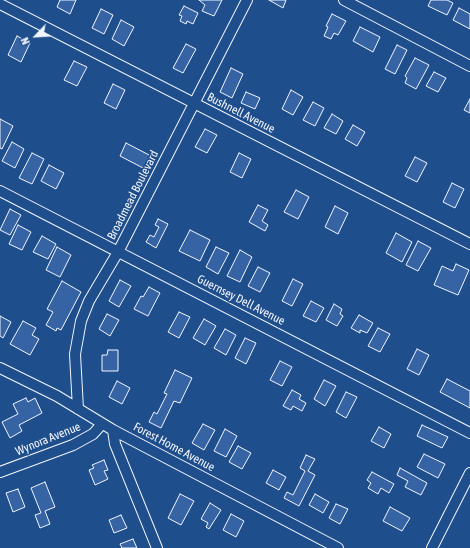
<!DOCTYPE html>
<style>
body{margin:0}
#map{position:relative;width:470px;height:548px;overflow:hidden;background:#1f4e8c;font-family:"Asap Condensed",sans-serif}
canvas{display:block}
.north{position:absolute;left:16px;top:16px;width:40px;height:40px;-webkit-text-stroke:3px #1f4e8c;paint-order:stroke;rotate:245deg;font-size:11px;font-weight:700;line-height:16px;text-align:center;color:#f2f6ff}
.north::after{content:'';display:block;margin:auto;width:14px;height:18px;background:#f2f6ff;clip-path:polygon(50% 0,100% 100%,50% 72%,0 100%)}
</style>
<div id="map">
<canvas width="470" height="548"></canvas>
<div class="north">N</div>
</div>
<script>
const g = document.querySelector('canvas').getContext('2d');
g.lineJoin = 'round';
function fillPath(path, color) { g.fillStyle = color; g.fill(path, 'evenodd'); }
const shape = rows => new Path2D(rows.map(r => 'M' + r).join(''));
function strokePath(path, color, width, dash) { g.strokeStyle = color; g.lineWidth = width; g.lineCap = dash ? 'butt' : 'round'; g.setLineDash(dash || []); g.stroke(path); }
function label(font, color, halo, rows, align = 'center') {
  g.font = font + ' "Asap Condensed",sans-serif'; g.lineWidth = 3; g.setLineDash([]); g.textBaseline = 'middle'; g.strokeStyle = halo; g.fillStyle = color; for (const [text, x, y, turn = 0] of rows) {
    g.save(); g.translate(x, y); g.rotate((+turn || 0) * Math.PI / 180); g.textAlign = isNaN(turn) ? turn : align; if (halo) g.strokeText(text, 0, 0); g.fillText(text, 0, 0); g.restore();
  }
}
const building = shape([
 [60,0,76,0,70,14,57,7,60,0],
 [199,0,222,0,214,16,202,11,205,5,199,0],
 [269,0,286,0,283,8,269,0],
 [431,0,447,0,453,3,447,15,428,6,431,0],
 [184,6,198,13,193,24,187,21,186,24,180,21,182,16,179,15,184,6],
 [459,8,470,14,470,29,453,20,459,8],
 [101,9,113,15,104,34,92,28,101,9],
 [332,14,346,21,338,35,334,33,331,39,324,36,328,27,326,26,332,14],
 [121,20,134,27,124,46,112,39,121,20],
 [360,27,380,37,373,52,353,41,360,27],
 [17,36,30,43,21,62,8,55,17,36],
 [186,44,196,49,183,73,173,68,186,44],
 [397,45,407,50,395,74,385,69,397,45],
 [415,58,429,65,416,89,405,83,407,78,405,76,415,58],
 [74,61,87,67,77,86,64,80,74,61],
 [231,68,243,74,232,98,220,92,231,68],
 [434,72,446,78,438,92,426,86,434,72],
 [113,84,125,90,116,109,104,103,113,84],
 [291,90,303,97,293,115,282,109,291,90],
 [246,92,260,98,255,109,241,103,246,92],
 [470,99,470,113,464,110,470,99],
 [313,102,324,108,315,126,303,120,313,102],
 [332,114,343,121,336,134,324,128,332,114],
 [0,119,13,126,2,149,0,148,0,119],
 [353,125,365,132,357,146,345,139,353,125],
 [205,129,217,135,207,153,195,147,205,129],
 [12,142,24,149,15,168,2,161,12,142],
 [126,143,151,156,145,169,120,156,126,143],
 [32,153,44,159,32,184,19,178,32,153],
 [239,153,251,159,242,178,230,172,239,153],
 [415,157,427,163,417,182,405,176,415,157],
 [49,165,64,173,56,189,41,181,49,165],
 [452,183,464,189,455,208,443,202,452,183],
 [296,190,309,197,298,219,284,212,296,190],
 [258,205,268,210,262,221,268,225,265,231,249,222,258,205],
 [335,206,348,213,338,234,325,227,335,206],
 [10,209,21,215,10,235,0,230,10,209],
 [158,219,168,224,156,248,146,242,150,235,154,237,159,227,155,225,158,219],
 [18,225,31,232,22,250,9,244,18,225],
 [190,230,210,240,200,261,179,251,190,230],
 [396,233,412,242,402,262,386,253,396,233],
 [42,236,56,244,48,259,33,252,42,236],
 [418,241,431,248,418,271,406,265,418,241],
 [57,247,71,255,60,277,46,270,57,247],
 [216,247,229,253,218,274,206,267,216,247],
 [240,250,252,257,240,282,227,276,240,250],
 [456,264,469,270,458,295,434,285,442,266,453,271,456,264],
 [258,267,270,273,260,292,248,286,258,267],
 [293,279,303,284,292,306,282,301,293,279],
 [120,280,131,286,119,307,109,301,120,280],
 [62,281,81,292,61,330,57,328,56,331,46,325,53,312,47,309,62,281],
 [149,287,160,293,148,316,134,309,141,296,143,297,149,287],
 [311,301,324,308,316,322,303,316,311,301],
 [334,304,342,309,340,314,343,316,337,326,326,320,334,304],
 [179,312,190,317,179,338,168,332,179,312],
 [107,314,119,320,110,336,99,329,107,314],
 [359,315,373,323,367,333,360,330,360,333,351,328,359,315],
 [0,316,11,322,3,338,0,336,0,316],
 [204,319,216,326,205,345,193,338,204,319],
 [23,321,36,328,32,335,39,339,30,355,10,344,23,321],
 [378,328,390,334,380,352,368,346,378,328],
 [225,329,236,335,226,355,214,348,225,329],
 [245,338,256,343,246,364,235,358,245,338],
 [417,349,429,355,419,375,407,369,417,349],
 [108,350,118,350,118,371,102,371,102,355,107,355,108,350],
 [280,361,292,367,282,386,270,380,280,361],
 [175,370,192,378,180,403,174,401,161,428,149,422,154,412,157,414,167,394,164,393,175,370],
 [447,379,470,391,470,408,440,392,447,379],
 [324,380,336,386,325,406,314,399,324,380],
 [117,381,130,388,122,404,109,397,117,381],
 [292,390,301,395,299,399,306,403,302,411,293,406,291,410,283,406,292,390],
 [346,392,357,397,346,418,336,412,346,392],
 [26,398,28,402,35,398,42,413,19,425,22,431,10,438,2,422,18,414,13,404,26,398],
 [203,424,215,430,204,450,192,443,203,424],
 [422,425,448,437,442,448,417,436,422,425],
 [379,427,391,434,384,448,371,441,379,427],
 [225,429,237,436,226,457,214,451,225,429],
 [238,446,251,453,242,469,229,462,238,446],
 [424,454,445,464,438,478,417,467,424,454],
 [306,455,315,459,308,471,315,475,299,506,284,498,287,492,293,495,305,471,300,468,306,455],
 [104,460,108,470,104,471,108,479,95,485,89,470,94,468,92,465,104,460],
 [400,468,427,483,421,495,405,487,408,481,397,475,400,468],
 [273,470,286,477,279,490,266,483,273,470],
 [372,472,394,484,389,493,381,488,378,494,368,488,371,483,367,480,372,472],
 [45,482,55,507,45,511,50,524,40,528,35,515,41,513,31,488,45,482],
 [18,489,25,507,13,512,6,493,18,489],
 [180,494,194,501,181,525,168,518,180,494],
 [315,494,329,502,323,513,309,505,315,494],
 [210,503,221,510,209,529,206,527,208,523,201,519,210,503],
 [336,504,348,509,340,524,329,518,336,504],
 [390,507,410,518,402,531,383,521,390,507],
 [231,514,244,521,236,537,223,530,231,514],
 [121,515,127,528,114,533,109,520,121,515],
 [133,539,137,548,122,548,120,544,133,539]
]);
fillPath(building, '#3563a3');
strokePath(building, '#f2f6ff', 1);
const minor = shape([
 [344,0,470,66],
 [0,4,470,244],
 [0,191,470,433],
 [0,368,57,396,113,430,338,548],
 [78,409,75,354,81,321,89,301,118,252,247,0],
 [113,430,115,444,157,548],
 [0,472,73,445,93,434,102,424],
 [432,548,470,473]
]);
strokePath(minor, '#f2f6ff', 12);
strokePath(minor, '#1f4e8c', 10);
label('12px', '#f2f6ff', '#1f4e8c', [
 ["Bushnell Avenue",241,113,27],
 ["Broadmead Boulevard",133,195,-63],
 ["Guernsey Dell Avenue",241,300,27],
 ["Wynora Avenue",48,439,-22],
 ["Forest Home Avenue",174,447,28]
]);
</script>
